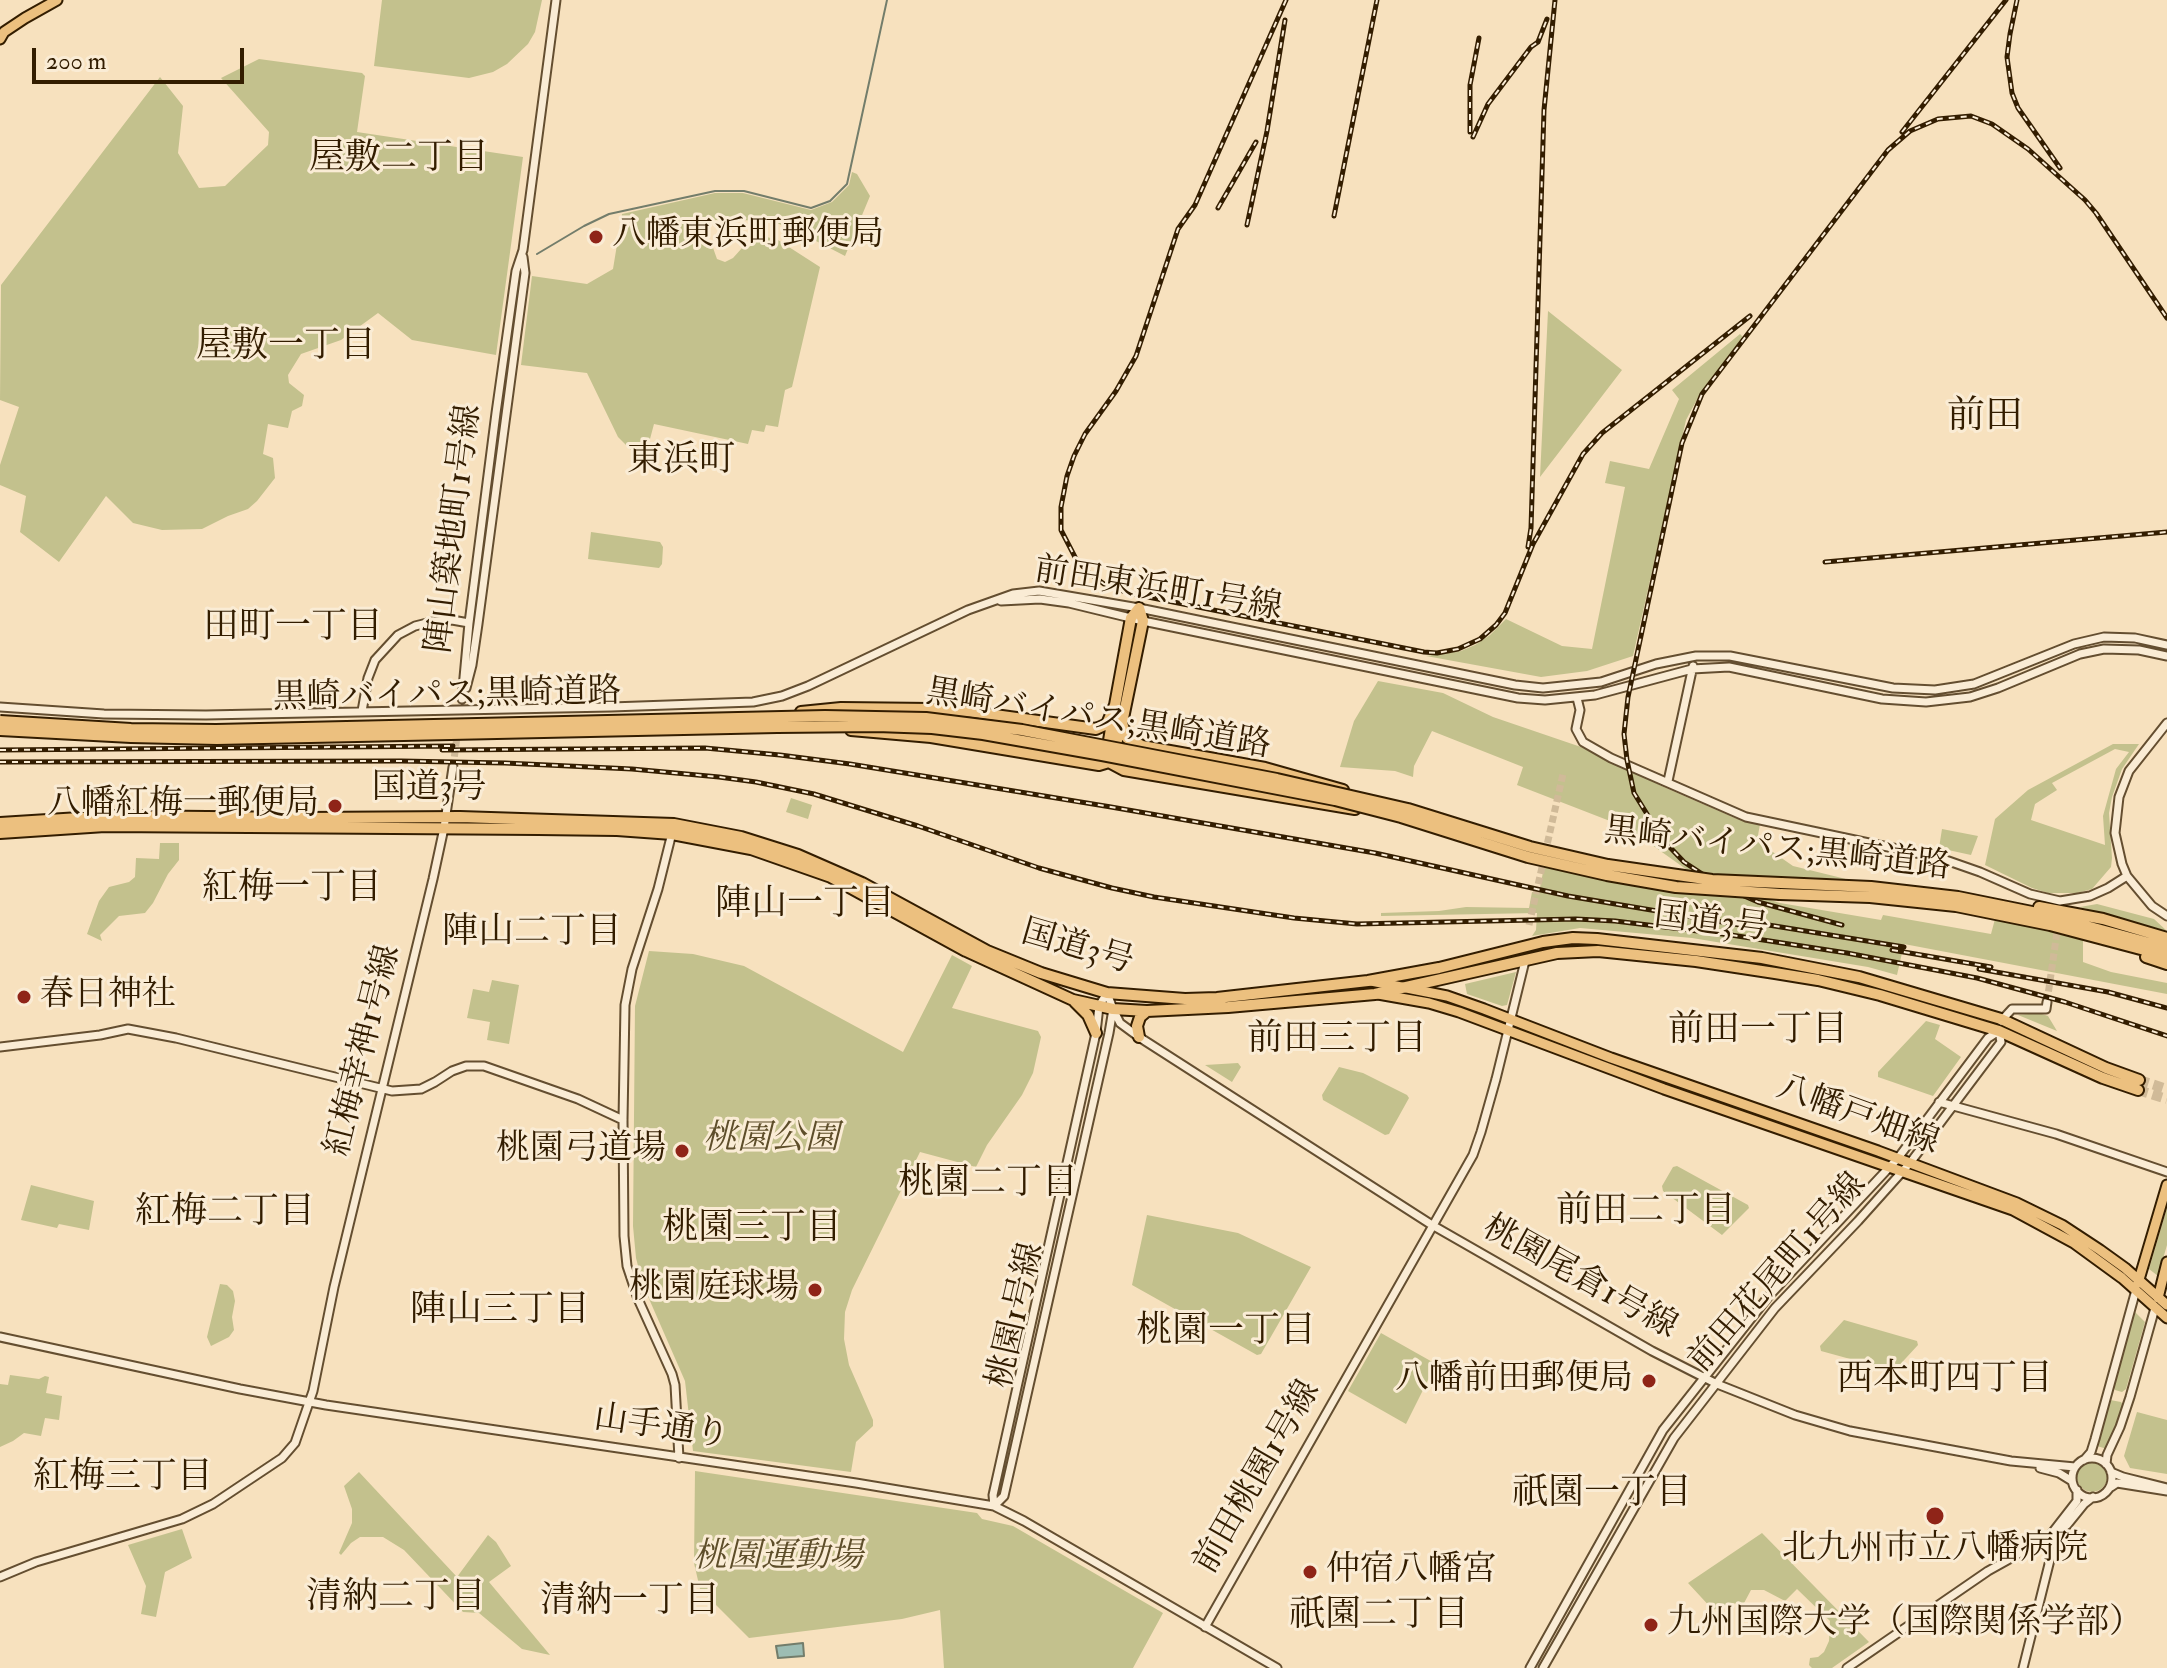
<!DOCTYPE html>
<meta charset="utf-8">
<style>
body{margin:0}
#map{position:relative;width:2167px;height:1668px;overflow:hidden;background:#f7e1be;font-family:"IM FELL Double Pica",serif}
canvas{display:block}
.scale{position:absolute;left:32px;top:48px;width:212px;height:36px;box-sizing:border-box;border:4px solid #331d00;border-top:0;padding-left:10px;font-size:24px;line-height:28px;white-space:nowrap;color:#331d00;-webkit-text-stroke:6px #faecd5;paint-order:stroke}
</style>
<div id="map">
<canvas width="2167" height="1668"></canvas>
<div class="scale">200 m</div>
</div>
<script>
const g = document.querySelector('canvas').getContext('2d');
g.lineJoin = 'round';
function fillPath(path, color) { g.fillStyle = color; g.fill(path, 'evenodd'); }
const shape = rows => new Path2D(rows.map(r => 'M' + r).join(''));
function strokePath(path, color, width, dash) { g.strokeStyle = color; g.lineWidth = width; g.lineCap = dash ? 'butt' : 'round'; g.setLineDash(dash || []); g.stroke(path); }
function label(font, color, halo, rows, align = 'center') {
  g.font = font + ' "IM FELL Double Pica","Noto Serif JP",serif'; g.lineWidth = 6; g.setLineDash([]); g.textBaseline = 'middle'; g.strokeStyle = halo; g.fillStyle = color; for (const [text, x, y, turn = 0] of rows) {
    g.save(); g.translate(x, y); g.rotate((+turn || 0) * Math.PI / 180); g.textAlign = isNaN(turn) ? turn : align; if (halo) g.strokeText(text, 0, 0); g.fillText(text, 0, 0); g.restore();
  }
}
fillPath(shape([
 [382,0,542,0,535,32,528,44,507,64,493,72,469,78,374,66],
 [259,59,362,73,365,76,357,132,523,157,496,355,412,340,378,313,341,340,301,354,288,375,289,383,304,395,302,406,292,411,288,428,268,424,263,454,273,458,275,478,257,501,248,509,228,516,202,529,162,530,133,523,106,496,59,562,20,532,26,496,0,485,0,465,19,407,0,400,1,285,160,77,183,106,178,153,199,188,225,186,268,145,269,132,221,78],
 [852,172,857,174,870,196,845,256,791,228,773,222,726,219,698,222,695,241,712,245,717,259,725,262,733,258,742,248,749,247,763,236,778,240,820,267,792,387,785,390,778,427,766,425,764,432,752,430,748,444,654,424,646,454,639,458,618,437,587,373,521,365,532,276,587,284,613,269,622,214,715,193,743,193,811,210,832,202,849,185],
 [1548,311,1622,370,1540,477],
 [1740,334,1743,337,1701,392,1686,420,1633,656,1587,671,1541,677,1426,656,1461,651,1475,645,1490,635,1506,619,1562,646,1592,649,1625,487,1605,483,1610,461,1649,469,1679,399,1672,390],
 [591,532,660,542,663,547,662,564,659,568,588,559],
 [1378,681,1443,693,1493,717,1581,747,1666,788,1735,818,1760,824,1757,841,1793,866,1846,879,1716,874,1738,897,1764,898,1780,903,1881,920,1883,915,1991,934,1995,919,2025,925,2083,939,2083,962,2111,972,2167,983,2167,994,1904,944,1897,975,1868,967,1692,938,1580,928,1532,936,1536,930,1537,913,1381,916,1381,913,1439,911,1466,907,1529,908,1532,892,1539,893,1544,867,1608,881,1686,893,1690,872,1628,828,1517,785,1523,767,1432,731,1414,766,1413,777,1395,771,1340,767,1354,721],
 [2113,744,2139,744,2122,769,2112,797,2109,813,2112,858,2111,867,2092,889,2077,893,2048,893,2032,888,1985,865,1995,819,2028,790],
 [2115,749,2129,752,2116,769,2103,816,2105,845,2031,820,2035,804,2057,790,2052,783],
 [791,798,812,805,808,819,786,812],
 [1942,829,1978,836,1971,855,1939,848],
 [160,843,179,843,179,860,168,874,153,903,145,913,119,916,100,935,102,941,87,934,99,901,109,887,129,882,135,877,136,858,159,859],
 [2097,904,2154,919,2167,931,2080,907],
 [649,951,693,954,744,966,903,1052,952,955,972,966,952,1008,1038,1031,1041,1037,1033,1073,1022,1095,987,1145,976,1167,920,1152,852,1290,845,1312,844,1339,849,1365,873,1420,873,1426,856,1442,851,1472,693,1451,685,1381,643,1285,636,1258,633,1226,635,1006],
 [1516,972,1507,1005,1502,1006,1467,994,1465,984],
 [492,980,519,985,509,1044,487,1040,490,1022,467,1018,473,989,489,992],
 [2039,1013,2048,1016,2057,1031,2018,1015],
 [1926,1021,1940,1025,1935,1039,1961,1057,1933,1096,1878,1077,1878,1072],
 [1238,1063,1241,1067,1232,1082,1205,1065],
 [1339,1067,1363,1073,1407,1095,1409,1098,1389,1134,1385,1135,1323,1100,1322,1095],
 [1677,1166,1748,1205,1749,1208,1722,1235,1663,1191,1662,1186,1673,1167],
 [31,1185,94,1201,89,1230,59,1224,57,1228,21,1220],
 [2167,1208,2167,1245,2158,1276,2149,1269],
 [1147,1215,1238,1233,1311,1267,1261,1354,1257,1355,1132,1285],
 [220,1284,227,1285,233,1291,235,1301,232,1317,234,1330,229,1337,211,1346,207,1337],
 [2135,1312,2145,1322,2126,1389,2122,1392,2115,1390,2113,1385],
 [1844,1320,1917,1341,1918,1345,1894,1371,1821,1351,1820,1346],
 [1381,1333,1436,1364,1406,1424,1348,1391],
 [10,1375,39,1379,45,1376,49,1377,46,1393,62,1396,59,1420,45,1418,41,1436,24,1433,13,1441,0,1447,0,1384,8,1385],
 [2110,1400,2121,1402,2124,1406,2107,1449,2097,1446],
 [2137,1412,2167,1420,2167,1474,2130,1468,2124,1456],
 '2077 1477a15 15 0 1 1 30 0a15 15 0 1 1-30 0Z',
 [695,1471,977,1513,982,1519,1013,1526,1163,1613,1133,1668,944,1668,940,1610,902,1619,749,1638,700,1589,694,1563],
 [359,1472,457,1577,488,1535,496,1542,511,1566,489,1582,550,1655,522,1649,479,1613,463,1612,404,1550,383,1537,360,1537,351,1543,341,1555,339,1553,352,1523,352,1509,344,1486],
 [182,1529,192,1558,165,1572,156,1617,141,1614,146,1586,128,1545],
 [1762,1533,1869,1642,1832,1668,1812,1668,1809,1665,1810,1658,1818,1657,1824,1652,1829,1641,1830,1621,1797,1589,1785,1601,1764,1590,1751,1590,1743,1605,1732,1603,1713,1610,1688,1583]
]), '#c3c18d');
const water = shape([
 [803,1643,804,1656,778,1658,776,1646,803,1643]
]);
fillPath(water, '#9dbdb3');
strokePath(water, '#737d6b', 2);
strokePath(shape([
 [537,254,584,226,609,214,715,191,744,191,811,208,830,201,847,184,887,0]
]), '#737d6b', 2);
strokePath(shape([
 [453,767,462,699],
 [1529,925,1563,774],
 [2047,1002,2058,925]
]), '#d0ba98', 7, [7, 3.5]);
strokePath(shape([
 [2139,1080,2167,1089],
 [2138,1090,2167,1099]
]), '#d0ba98', 10, [10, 5]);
const minor = shape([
 [1001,601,1040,599,1069,603,1143,621,1518,698,1545,700,1595,695,1692,669,1729,667,1882,699,1926,702,1970,697,1998,688,2080,654,2104,649,2139,650,2167,656],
 [466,688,472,665,478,624,525,273,523,257],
 [1577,698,1580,710,1576,729,1583,742,1611,758,1746,817,1940,858,1980,872,2030,894,2060,901,2090,896,2108,888,2127,876],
 [462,699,469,623,496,413,516,271,523,250,556,0],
 [0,707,104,714,206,715,611,707,753,702,782,696,808,686,968,610,1013,594,1039,591,1139,608,1515,685,1543,688,1601,682,1656,664,1696,656,1730,656,1893,688,1935,690,1974,684,2074,644,2104,637,2135,638,2167,645],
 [362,711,368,678,375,660,398,635,415,626,435,621,452,620,469,623],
 [2167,723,2129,771,2119,797,2115,833,2122,864,2127,876,2152,906,2167,916],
 [1668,781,1693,666],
 [672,833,658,889,632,969,625,1005,623,1120,624,1236,627,1266,638,1299,672,1374,675,1385,679,1458],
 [1113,1009,1120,1023,1139,1037,1432,1225,1652,1351,1717,1384,1795,1415,1850,1431,2011,1461,2075,1467],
 [2001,1021,2012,1009,2046,1009,2047,1002],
 [0,1047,100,1035,128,1029,176,1038,392,1091,421,1089,435,1082,452,1071,466,1066,484,1066,578,1099,623,1120],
 [1939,1102,2056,1134,2167,1172],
 [0,1337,240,1389,326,1405,856,1483,994,1506,1024,1521,1277,1668],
 '2072 1478a20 20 0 1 1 40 0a20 20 0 1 1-40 0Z',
 [2084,1460,2091,1452,2095,1439,2136,1290],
 [2106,1464,2107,1455,2120,1427,2130,1397,2155,1308],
 [2040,1468,2059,1473,2072,1481],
 [2111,1472,2123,1477,2167,1488],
 [2111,1487,2117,1483,2167,1491],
 [994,1506,1004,1496,1109,1033,1113,1009,1107,993],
 [994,1506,993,1495,1096,1033,1099,1006,1107,993],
 [2055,1534,2067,1525,2084,1504,2093,1497],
 [0,1577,36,1562,182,1519,213,1504,282,1458,295,1443,313,1391,334,1287,433,879,444,828,453,767],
 [1205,1627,1473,1155,1481,1132,1496,1079,1525,961],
 [1530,1668,1663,1430,1768,1297,1898,1158,1988,1038,1999,1031,2001,1042,1910,1163,1858,1221,1775,1308,1674,1438,1543,1668],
 [1847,1668,1988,1571,2049,1537,2077,1501,2077,1490],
 [2023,1668,2051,1556,2049,1537]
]);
const major = shape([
 [0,39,4,32,25,18,57,0],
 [1371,981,1447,996,1484,1009,1611,1058,1878,1151,2017,1203,2062,1225,2100,1250,2125,1268,2167,1305],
 [1378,994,1429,1003,1459,1012,1664,1089,2013,1210,2074,1243,2122,1278,2167,1318],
 [2138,1283,2167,1185],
 [2158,1298,2167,1262]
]);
const highway = shape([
 [801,712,841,708,932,709,973,712,1096,729,1107,724,1115,705,1131,618,1139,608],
 [1122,723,1127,738,1142,746,1265,768,1343,790],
 [851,730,931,737,1099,765,1109,762,1124,770,1355,809],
 [1107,752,1113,717],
 [1113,754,1122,723,1143,621,1139,608],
 [0,823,111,816,303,818,460,817,674,824,741,837,798,855,862,883,987,951,1041,973,1107,993,1185,999,1217,998,1368,981,1439,968,1543,942,1573,938,1597,939,1762,958,1859,977,2001,1019,2106,1068,2139,1080],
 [0,833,105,826,538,829,617,830,672,834,751,849,831,877,966,951,1073,1000,1113,1009,1147,1011,1228,1007,1375,994,1557,953,1598,951,1696,961,1775,973,1818,980,1880,995,1999,1031,2103,1078,2138,1090],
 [1781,883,1871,887,1958,897,2042,914,2167,948],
 [1780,894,1870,897,1956,906,2050,925,2167,956],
 [2039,907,2103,919,2167,938],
 [2146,957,2167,964],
 [1075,1002,1088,1015,1096,1033],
 [1139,1037,1137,1026,1140,1017,1147,1011]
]);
strokePath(minor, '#644e30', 11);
strokePath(major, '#331d00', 13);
strokePath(highway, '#331d00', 14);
strokePath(minor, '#faecd5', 7);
strokePath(major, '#ecc07f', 9);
strokePath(highway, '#ecc07f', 10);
const rail = shape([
 [1286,0,1195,205,1178,229,1136,356,1116,391,1085,434,1074,456,1067,476,1061,507,1061,530,1076,559,1089,573,1104,584,1128,593,1424,652,1437,653,1458,649,1480,639,1496,625,1505,613,1533,544,1583,454,1602,433,1750,316],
 [2017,0,2010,34,2007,57,2012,93,2018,108,2060,168],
 [1470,132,1470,85,1479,38],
 [1902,132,2006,0],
 [1473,137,1488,104,1531,47,1538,42,1547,19],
 [1218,208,1256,142],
 [1334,216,1377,0],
 [1247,225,1267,131,1285,20],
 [1528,547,1531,528,1544,110,1555,0],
 [1825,562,2167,532],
 [0,750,453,746],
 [442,750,705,748,780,755,850,764,1111,807,1375,853,1568,896,1758,928],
 [0,762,401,761,505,763,632,769,719,777,756,782,814,794,918,826,1039,868,1112,888,1154,897,1294,918,1357,924,1576,919,1615,921,1731,935,1847,953,1977,978,2065,1002,2167,1036],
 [1750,922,1904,947],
 [1842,925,1758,902,1719,885,1684,862,1663,840,1634,793,1627,760,1624,734,1628,697,1682,443,1702,394,1888,150,1910,131,1938,119,1971,116,1992,124,2028,149,2085,200,2096,213,2167,318],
 [1892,950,1991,967],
 [1979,969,2108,992,2167,1008]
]);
strokePath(rail, '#331d00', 5);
strokePath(rail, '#faecd5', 2, [6]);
const highwayBridge = shape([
 [0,721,131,729,216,730,825,716,926,718,1022,730,1277,779,1408,809,1530,847,1608,865,1712,880,1781,883],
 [0,730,131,737,217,739,777,727,877,726,932,728,983,734,1102,755,1335,800,1401,817,1528,857,1607,875,1676,887,1780,894]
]);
strokePath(highwayBridge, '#331d00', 14, []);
strokePath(highwayBridge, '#ecc07f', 10);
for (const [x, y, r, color] of [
 [596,237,8,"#8f2418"],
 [335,806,8,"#8f2418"],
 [24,997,8,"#8f2418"],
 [682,1151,8,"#8f2418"],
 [815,1290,8,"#8f2418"],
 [1649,1381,8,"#8f2418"],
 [1935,1516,10,"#8f2418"],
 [1310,1572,8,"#8f2418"],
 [1651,1625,8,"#8f2418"]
]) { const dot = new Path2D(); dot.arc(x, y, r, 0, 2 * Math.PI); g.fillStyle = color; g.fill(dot); strokePath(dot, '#faecd5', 3); }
label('34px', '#331d00', '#faecd5', [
 ["八幡東浜町郵便局",612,237],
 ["八幡紅梅一郵便局",319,806,"right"],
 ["春日神社",40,997],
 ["桃園弓道場",666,1151,"right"],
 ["桃園庭球場",799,1290,"right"],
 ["八幡前田郵便局",1633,1381,"right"],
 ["北九州市立八幡病院",1935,1551,"center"],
 ["仲宿八幡宮",1326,1572],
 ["九州国際大学（国際関係学部）",1667,1625]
], 'left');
label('34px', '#331d00', '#faecd5', [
 ["陣山築地町1号線",456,529,-83],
 ["前田東浜町1号線",1158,591,9],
 ["黒崎バイパス;黒崎道路",447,697,-1],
 ["黒崎バイパス;黒崎道路",1098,721,9],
 ["国道3号",429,790],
 ["黒崎バイパス;黒崎道路",1777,851,6],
 ["国道3号",1711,924,7],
 ["国道3号",1077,949,16],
 ["紅梅幸神1号線",365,1051,-76],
 ["八幡戸畑線",1857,1117,20],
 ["前田花尾町1号線",1779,1274,-49],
 ["桃園尾倉1号線",1579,1279,29],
 ["桃園1号線",1018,1316,-77],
 ["山手通り",661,1429,8],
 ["前田桃園1号線",1259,1478,-60]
]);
label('italic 34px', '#5e4e2a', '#faecd5', [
 ["桃園公園",771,1141],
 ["桃園運動場",778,1559]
]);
label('36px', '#331d00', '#faecd5', [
 ["屋敷二丁目",399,160],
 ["屋敷一丁目",286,348],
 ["東浜町",681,462],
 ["田町一丁目",293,629],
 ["紅梅一丁目",292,890],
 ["陣山一丁目",805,906],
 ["陣山二丁目",532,934],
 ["前田一丁目",1758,1032],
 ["前田三丁目",1337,1041],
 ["桃園二丁目",988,1185],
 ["前田二丁目",1646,1213],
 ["紅梅二丁目",225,1214],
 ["桃園三丁目",752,1230],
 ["陣山三丁目",500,1312],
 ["桃園一丁目",1226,1333],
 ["西本町四丁目",1945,1381],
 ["紅梅三丁目",123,1479],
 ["祇園一丁目",1602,1495],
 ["清納二丁目",396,1599],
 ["清納一丁目",630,1603],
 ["祇園二丁目",1379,1617]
]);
label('38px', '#331d00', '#faecd5', [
 ["前田",1985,419]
]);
</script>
